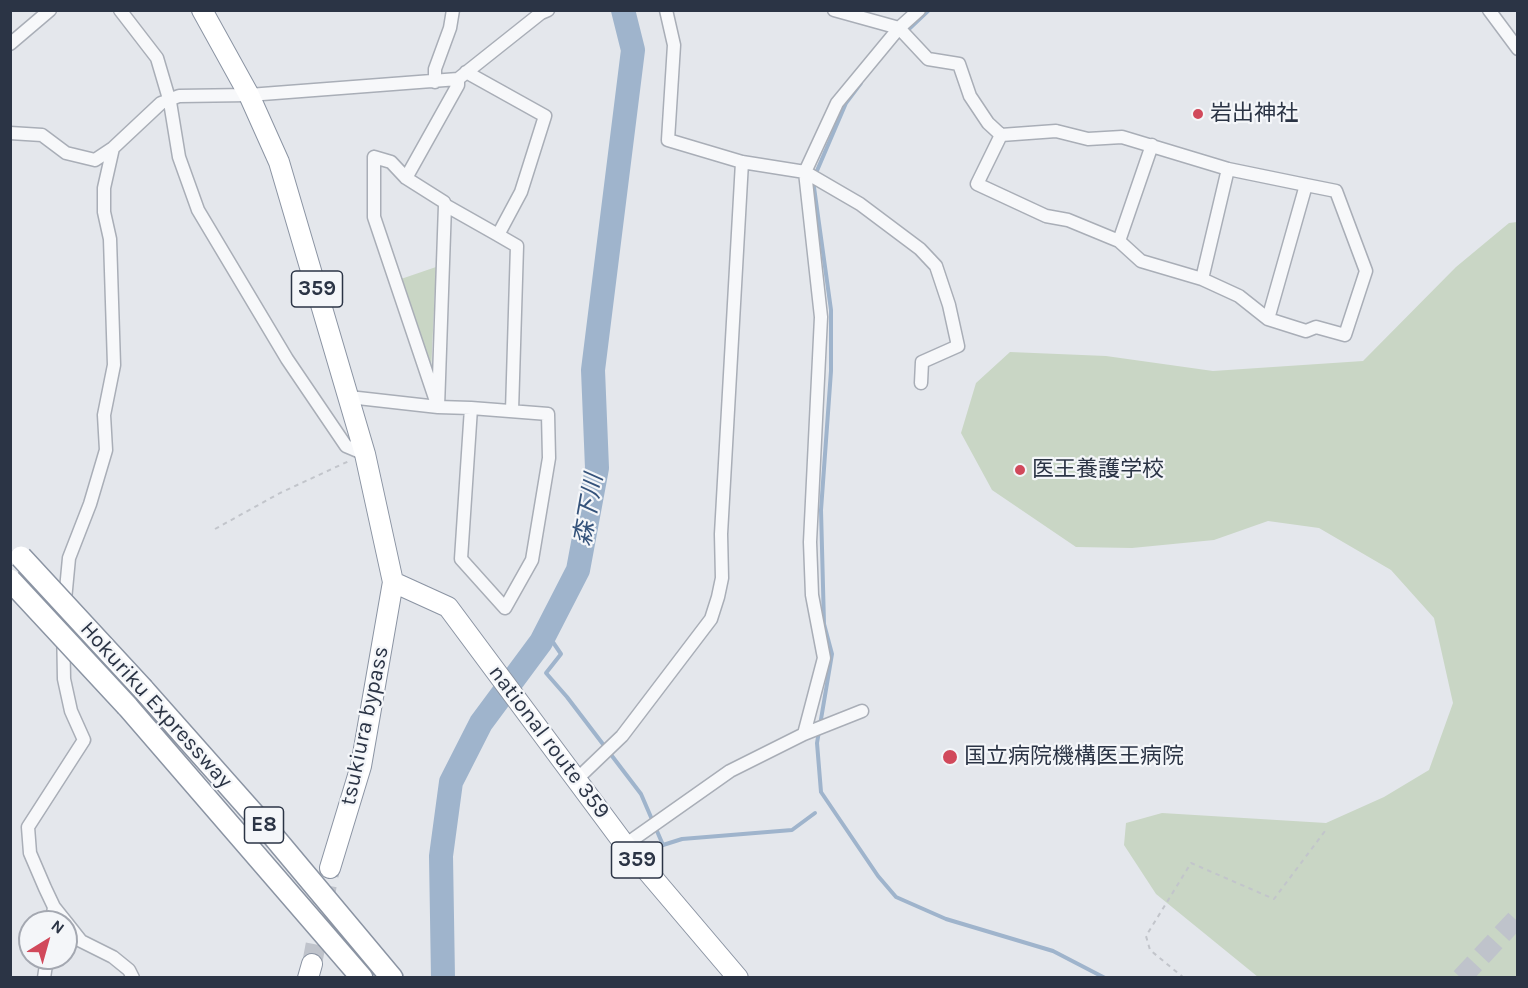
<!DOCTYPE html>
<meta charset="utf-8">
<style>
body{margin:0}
#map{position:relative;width:1528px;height:988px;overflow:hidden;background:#e4e7ec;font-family:Karla,sans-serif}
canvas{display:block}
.frame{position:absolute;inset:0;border:12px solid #2b3445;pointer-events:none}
.north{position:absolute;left:18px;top:910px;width:60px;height:60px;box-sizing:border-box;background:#f4f6f9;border:2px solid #a4a8b1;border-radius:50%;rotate:37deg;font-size:16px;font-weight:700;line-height:24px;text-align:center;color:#2b3445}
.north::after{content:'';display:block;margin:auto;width:21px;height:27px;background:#d1495b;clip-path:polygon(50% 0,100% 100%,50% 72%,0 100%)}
</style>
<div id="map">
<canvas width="1528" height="988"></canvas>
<div class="frame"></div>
<div class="north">N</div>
</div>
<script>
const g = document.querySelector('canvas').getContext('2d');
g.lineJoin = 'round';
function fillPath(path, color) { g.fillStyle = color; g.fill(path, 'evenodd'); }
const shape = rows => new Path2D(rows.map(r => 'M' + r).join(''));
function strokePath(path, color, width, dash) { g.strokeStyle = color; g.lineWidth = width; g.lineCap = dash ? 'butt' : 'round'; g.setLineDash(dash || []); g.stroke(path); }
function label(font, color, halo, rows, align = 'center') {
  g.font = font + ' Karla,"Noto Sans JP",sans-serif'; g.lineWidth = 4.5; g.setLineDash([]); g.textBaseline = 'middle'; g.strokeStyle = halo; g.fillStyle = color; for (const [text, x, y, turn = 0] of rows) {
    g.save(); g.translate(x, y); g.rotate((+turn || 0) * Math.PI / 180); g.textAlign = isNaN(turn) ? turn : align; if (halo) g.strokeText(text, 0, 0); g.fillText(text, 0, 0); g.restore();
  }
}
fillPath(shape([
 [1517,222,1517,977,1258,977,1156,894,1124,845,1126,823,1162,813,1326,823,1384,797,1429,770,1453,703,1434,618,1391,570,1319,528,1268,521,1214,540,1132,548,1076,547,992,490,961,433,976,383,1010,352,1106,356,1213,371,1363,361,1456,267,1509,223],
 [436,267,431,372,401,279]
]), '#c9d6c5');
strokePath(shape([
 [909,29,929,10],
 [861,83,846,103,813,180,831,310,831,371,821,510,824,624,832,654,817,743,821,792,878,876,896,897,946,919,1053,951,1105,978],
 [546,632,561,654,546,673,567,697,641,794,663,845,682,839,792,830,815,813]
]), '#9fb4cc', 4);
strokePath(shape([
 [443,978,441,856,451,782,481,723,541,642,578,570,597,468,593,370,633,50,623,10]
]), '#9fb4cc', 24);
strokePath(shape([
 [312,964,330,868],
 [1461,978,1518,917]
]), '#bfc3cb', 20, [20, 10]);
const minor = shape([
 [120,10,157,58,170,102,179,157,198,210,287,359,346,446,365,454],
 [666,10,674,45,668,140,742,162,805,172,860,204,920,249,936,266,949,305,958,346,922,362,921,383],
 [834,10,899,28,928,59,959,64,970,96,988,123,1001,135],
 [1489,10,1518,49],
 [10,44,50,10],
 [435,82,435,69,450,28,453,10],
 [1056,131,1088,139,1122,137,1228,169,1306,185,1268,319,1239,296,1202,279,1141,261,1119,241,1068,220,1046,216,977,184,1001,135,1056,131],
 [10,133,42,135,66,153,95,160,113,148,161,103,179,96,249,95,458,79,541,13,548,10],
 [374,157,391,162,406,178,444,202,445,205,438,407,374,217,374,157],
 [406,178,458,85,458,79],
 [445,205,498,235,521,192,545,116,466,72],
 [498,235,517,246,512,411],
 [1119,241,1152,145],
 [1202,279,1228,169],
 [1268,319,1306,331,1316,327,1345,335,1366,271,1336,191,1306,185],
 [349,397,438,407,471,408,548,414,549,458,532,560,505,608,461,559,471,408],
 [804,734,824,658,812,595,810,542,821,317,805,172,837,103,899,28,919,10],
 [577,779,622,736,711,619,718,597,722,578,721,534,742,162],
 [625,845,730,771,804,734,862,711],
 [52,922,54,907],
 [66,922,54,907,45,888,30,853,28,827,84,740,71,711,64,679,63,621,69,558,90,504,106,450,104,415,114,365,110,239,104,212,104,188,113,148],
 [66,922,81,941,113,957,129,970,133,978],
 [44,978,47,958]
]);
const trunk = shape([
 [202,10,249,95,279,162,365,454,393,582,361,766,330,868],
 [393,582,448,607,625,845,738,978],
 [308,978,312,964]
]);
const motorway = shape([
 [143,689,269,831,392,978],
 [127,706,362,978]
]);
strokePath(minor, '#a9aeb7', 15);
strokePath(trunk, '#8b94a3', 22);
strokePath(motorway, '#8b94a3', 24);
strokePath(shape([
 [215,529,280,493,349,461],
 [1184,978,1150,950,1146,936,1191,863,1274,899,1325,831]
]), '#c2c5cb', 2, [4.5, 4.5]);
strokePath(minor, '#f7f8fa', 12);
strokePath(trunk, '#fff', 20);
strokePath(motorway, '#fff', 21);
const motorwayBridge = shape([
 [21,557,143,689],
 [10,580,127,706]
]);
strokePath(motorwayBridge, '#8b94a3', 24, []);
strokePath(motorwayBridge, '#fff', 21);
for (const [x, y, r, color] of [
 [1198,114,6,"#d1495b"],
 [1020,470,6,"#d1495b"],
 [950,757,8,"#d1495b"]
]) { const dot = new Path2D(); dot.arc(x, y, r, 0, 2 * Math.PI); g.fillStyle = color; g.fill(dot); strokePath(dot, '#f4f6f9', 2); }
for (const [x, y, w] of [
 [317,289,51],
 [264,825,39],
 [637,860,51]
]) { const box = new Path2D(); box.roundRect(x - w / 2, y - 18, w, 36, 4.5); g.fillStyle = '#f4f6f9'; g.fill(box); strokePath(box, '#2b3445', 1.5); }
label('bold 21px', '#2b3445', null, [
 ["359",317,289],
 ["E8",264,825],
 ["359",637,860]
]);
label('22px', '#2b3445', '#f4f6f9', [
 ["岩出神社",1210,114],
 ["医王養護学校",1032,470],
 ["国立病院機構医王病院",964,757]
], 'left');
label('22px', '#2b3445', '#f4f6f9', [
 ["Hokuriku Expressway",156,705,48],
 ["tsukiura bypass",365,726,-78],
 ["national route 359",549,742,53]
]);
label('italic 24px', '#34527a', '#f4f6f9', [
 ["森下川",589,510,-80]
]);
</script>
